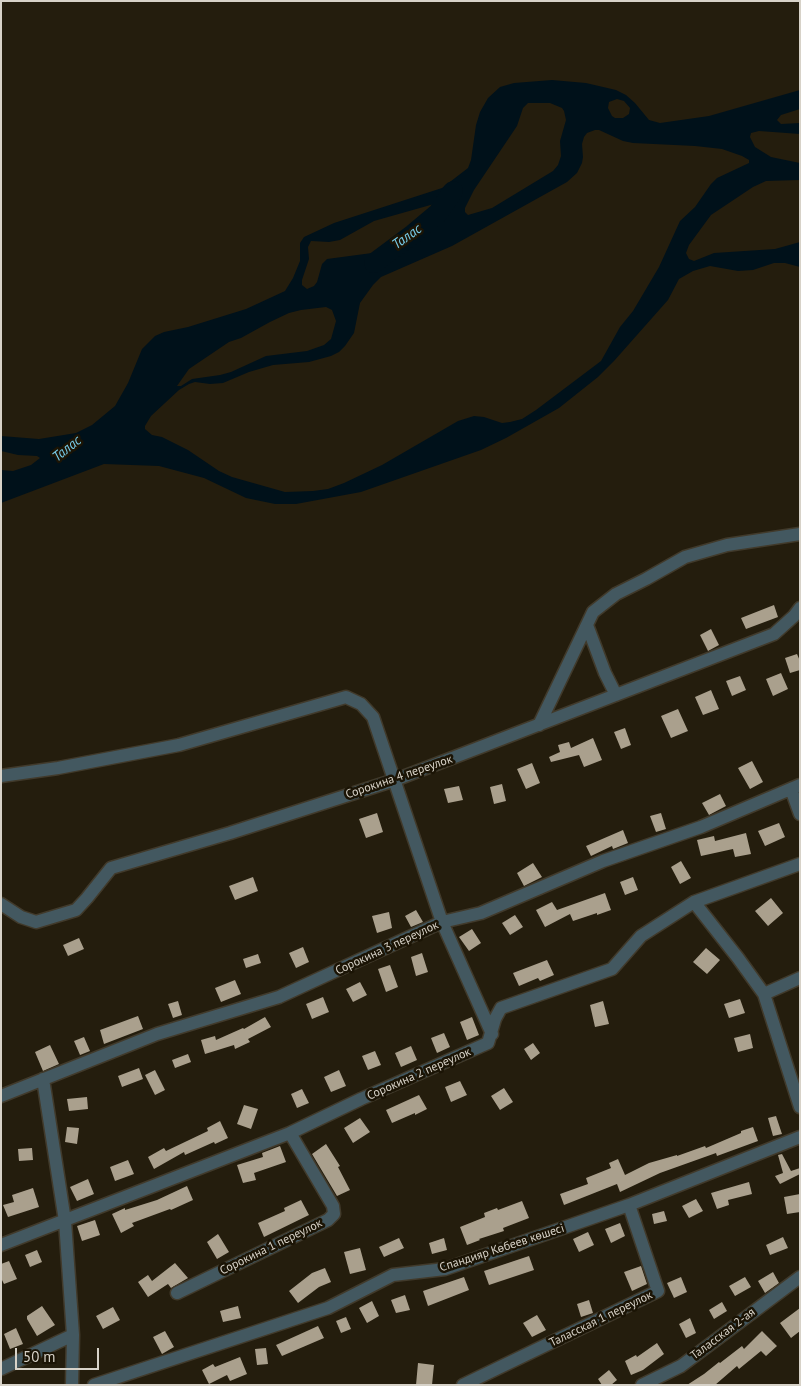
<!DOCTYPE html>
<meta charset="utf-8">
<style>
body{margin:0}
#map{position:relative;width:801px;height:1386px;overflow:hidden;background:#241d0d;font-family:"PT Sans",sans-serif}
canvas{display:block}
.frame{position:absolute;inset:0;border:2px solid #d7d2c8;pointer-events:none}
.scale{position:absolute;left:15px;top:1348px;width:84px;height:22px;box-sizing:border-box;border:2px solid #d7d2c8;border-top:0;padding-left:6px;font-size:15px;line-height:18px;white-space:nowrap;color:#d7d2c8;-webkit-text-stroke:4px #1b1405;paint-order:stroke}
</style>
<div id="map">
<canvas width="801" height="1386"></canvas>
<div class="frame"></div>
<div class="scale">50 m</div>
</div>
<script>
const g = document.querySelector('canvas').getContext('2d');
g.lineJoin = 'round';
function fillPath(path, color) { g.fillStyle = color; g.fill(path, 'evenodd'); }
const shape = rows => new Path2D(rows.map(r => 'M' + r).join(''));
function strokePath(path, color, width, dash) { g.strokeStyle = color; g.lineWidth = width; g.lineCap = dash ? 'butt' : 'round'; g.setLineDash(dash || []); g.stroke(path); }
function label(font, color, halo, rows, align = 'center') {
  g.font = font + ' "PT Sans",sans-serif'; g.lineWidth = 5; g.setLineDash([]); g.textBaseline = 'middle'; g.strokeStyle = halo; g.fillStyle = color; for (const [text, x, y, turn = 0] of rows) {
    g.save(); g.translate(x, y); g.rotate((+turn || 0) * Math.PI / 180); g.textAlign = isNaN(turn) ? turn : align; if (halo) g.strokeText(text, 0, 0); g.fillText(text, 0, 0); g.restore();
  }
}
fillPath(shape([
 [552,80,586,83,616,90,626,95,635,103,649,120,660,123,709,116,800,90,800,109,781,115,777,120,781,124,800,123,800,134,759,131,751,133,750,137,755,147,771,157,800,163,800,180,766,181,753,187,711,215,689,245,686,253,689,259,694,261,714,253,775,249,800,242,800,267,785,263,774,263,753,270,738,271,710,266,693,271,679,279,668,300,614,361,598,377,559,408,506,438,481,450,361,492,296,504,275,504,246,498,204,478,159,466,104,464,1,503,1,470,13,471,31,465,40,458,37,456,18,455,1,451,1,436,39,439,76,433,92,425,115,406,128,383,142,349,155,336,164,332,188,327,246,309,285,291,293,278,300,261,300,243,304,237,334,223,442,188,468,168,471,160,476,125,480,112,488,98,500,87,514,83],
 [617,99,624,101,630,108,629,114,623,118,615,118,612,116,608,108,609,102],
 [528,103,550,103,562,108,564,111,566,120,560,141,561,156,558,165,553,171,492,208,468,215,465,212,465,208,474,190,517,126,523,108],
 [595,130,599,130,623,141,633,143,695,146,722,149,742,156,749,160,749,163,717,178,711,184,695,207,680,221,659,267,633,311,620,327,601,361,536,410,522,419,510,422,502,423,484,417,474,416,458,421,382,465,344,483,328,489,313,491,285,492,232,477,219,471,188,450,162,437,152,435,145,429,145,426,151,416,179,390,189,384,195,382,210,384,223,383,249,372,273,365,309,362,331,356,339,352,345,346,354,333,360,303,373,285,381,277,452,246,567,182,577,173,582,163,583,157,582,144,584,137,587,133],
 [434,204,440,206,438,213,420,230,399,246,387,251,327,259,322,264,317,282,314,286,307,289,302,285,302,280,309,259,308,247,311,241,329,242,340,240,374,221],
 [326,307,332,310,336,321,331,339,324,345,307,351,266,356,231,372,220,375,192,379,181,386,177,386,189,369,229,342,241,338,270,322,289,313,301,310]
]), '#00111a');
strokePath(shape([
 [374,263,413,234,438,213,453,191]
]), '#00111a', 20);
fillPath(shape([
 [774,605,778,617,746,629,741,618],
 [711,629,719,645,708,651,700,635],
 [797,654,800,661,800,670,790,673,785,658],
 [781,673,788,689,773,696,766,679],
 [740,676,746,690,732,696,726,681],
 [711,690,719,709,703,715,695,697],
 [678,709,688,731,671,738,661,716],
 [625,728,631,745,621,749,614,732],
 [593,738,602,760,584,767,579,755,551,762,549,757,560,752,558,745,569,742,571,748],
 [752,761,763,782,750,789,738,768],
 [532,763,540,783,526,789,517,769],
 [502,784,506,801,494,804,490,787],
 [459,786,463,800,448,803,444,789],
 [720,794,726,806,709,815,702,803],
 [377,813,383,832,366,838,359,819],
 [661,813,666,829,656,832,650,816],
 [779,823,785,837,765,846,758,831],
 [623,830,628,843,613,849,612,846,591,856,586,846],
 [746,833,751,854,735,857,733,849,701,856,697,840,714,836,715,841],
 [681,861,691,878,680,884,671,867],
 [533,863,542,877,524,886,517,873],
 [253,877,258,891,235,900,229,886],
 [633,877,638,890,625,895,620,882],
 [605,893,611,910,597,915,597,913,573,921,570,914,545,927,536,910,552,902,557,910],
 [771,898,783,913,768,926,755,911],
 [416,910,423,922,411,927,405,916],
 [389,912,392,928,377,933,372,916],
 [515,915,523,927,510,935,502,923],
 [472,929,481,943,469,951,459,937],
 [79,938,84,949,68,956,63,945],
 [303,947,309,962,296,968,289,953],
 [706,948,720,960,707,974,693,962],
 [422,953,428,972,416,976,411,957],
 [258,954,261,963,246,968,243,959],
 [547,960,554,975,540,981,538,978,519,986,513,973],
 [390,965,398,987,386,992,378,969],
 [235,980,241,994,221,1002,215,988],
 [360,982,367,995,353,1002,346,989],
 [323,997,329,1012,312,1019,306,1004],
 [740,999,745,1013,729,1018,724,1004],
 [178,1001,182,1015,173,1018,168,1004],
 [603,1001,609,1024,595,1027,590,1005],
 [138,1016,143,1029,104,1044,100,1030],
 [265,1017,271,1027,248,1039,250,1042,235,1049,234,1045,205,1054,201,1040,215,1036,216,1040,243,1028,244,1029],
 [472,1017,479,1035,467,1040,460,1022],
 [444,1033,450,1047,437,1053,431,1038],
 [750,1034,753,1048,738,1052,734,1038],
 [84,1037,90,1051,80,1055,74,1041],
 [533,1043,540,1053,531,1060,524,1049],
 [50,1045,59,1064,43,1071,35,1052],
 [411,1046,417,1060,401,1067,395,1053],
 [375,1051,381,1065,368,1070,362,1056],
 [188,1054,191,1062,175,1068,172,1060],
 [139,1068,143,1079,122,1087,118,1076],
 [155,1070,165,1090,155,1095,145,1075],
 [339,1070,346,1086,331,1092,324,1077],
 [460,1081,467,1095,451,1102,445,1087],
 [504,1088,513,1102,500,1110,491,1096],
 [302,1089,309,1103,297,1108,291,1094],
 [419,1095,427,1109,415,1115,415,1113,392,1123,386,1110],
 [87,1097,88,1109,69,1111,67,1099],
 [244,1105,258,1109,251,1129,237,1124],
 [776,1116,782,1134,773,1136,768,1118],
 [360,1118,370,1132,353,1143,344,1128],
 [220,1121,228,1138,215,1144,214,1142,185,1155,184,1152,154,1169,148,1157,164,1148,166,1151,208,1131,207,1128],
 [67,1127,79,1128,77,1144,65,1142],
 [753,1127,758,1141,717,1156,716,1153,660,1173,620,1192,617,1184,564,1205,560,1194,588,1184,586,1178,611,1168,609,1163,618,1159,625,1175,649,1163,677,1155,677,1156,705,1146,706,1148,741,1133,741,1131],
 [326,1144,340,1166,338,1167,350,1190,337,1196,312,1154],
 [280,1146,286,1162,254,1173,256,1180,243,1183,237,1165,263,1157,262,1153],
 [32,1148,33,1160,19,1161,18,1149],
 [782,1154,791,1171,800,1168,800,1174,780,1184,775,1176,783,1173,778,1155],
 [128,1160,134,1174,115,1181,110,1167],
 [88,1179,94,1194,77,1201,70,1187],
 [749,1182,752,1194,728,1200,729,1205,717,1209,711,1193],
 [187,1186,193,1200,171,1210,170,1209,132,1223,134,1226,121,1233,112,1214,125,1208,125,1210,157,1200],
 [33,1188,39,1207,8,1217,3,1205,14,1202,12,1195],
 [800,1194,800,1212,787,1214,784,1197],
 [696,1199,703,1211,689,1218,682,1206],
 [301,1200,309,1215,264,1237,258,1223,285,1211,284,1208],
 [522,1201,529,1218,503,1228,504,1231,479,1239,480,1240,467,1245,460,1227,485,1217,484,1213,497,1208,498,1210],
 [664,1211,667,1221,654,1224,652,1214],
 [95,1220,100,1235,82,1241,77,1226],
 [620,1223,625,1236,611,1243,605,1229],
 [588,1232,594,1245,579,1252,573,1239],
 [218,1234,229,1252,217,1259,207,1242],
 [783,1237,788,1248,770,1255,766,1245],
 [399,1238,404,1248,384,1257,379,1247],
 [444,1238,447,1250,432,1254,429,1243],
 [360,1248,366,1270,350,1274,344,1252],
 [37,1250,42,1262,30,1267,25,1255],
 [529,1256,534,1270,489,1285,484,1271],
 [9,1261,17,1279,4,1284,1,1278,1,1264],
 [175,1263,188,1278,171,1288,168,1284,148,1297,138,1282,148,1275,152,1281],
 [641,1266,647,1284,632,1291,624,1272],
 [325,1268,331,1282,319,1287,298,1303,289,1291,312,1273],
 [773,1272,779,1283,765,1293,758,1281],
 [464,1277,469,1290,428,1306,423,1291],
 [681,1277,687,1292,674,1298,667,1283],
 [745,1277,751,1287,735,1296,729,1286],
 [405,1295,410,1310,396,1313,391,1300],
 [589,1300,593,1313,581,1317,577,1304],
 [372,1301,379,1316,367,1323,359,1308],
 [722,1302,727,1311,714,1319,709,1310],
 [42,1306,55,1325,37,1336,27,1319,27,1316],
 [238,1306,241,1318,223,1322,220,1311],
 [113,1307,120,1320,103,1329,96,1316],
 [800,1308,800,1331,791,1338,780,1323],
 [537,1315,546,1330,532,1337,523,1323],
 [346,1317,351,1329,341,1333,336,1321],
 [690,1318,696,1333,686,1338,679,1324],
 [318,1326,324,1338,282,1356,276,1345],
 [16,1328,23,1344,10,1349,4,1334],
 [165,1331,174,1347,162,1354,153,1337],
 [762,1331,777,1346,766,1356,761,1351,739,1369,737,1366,715,1385,687,1385,704,1374,719,1362,720,1363,742,1346,744,1349],
 [657,1343,664,1354,643,1370,631,1375,625,1361,636,1355,637,1357],
 [266,1348,268,1364,257,1365,255,1349],
 [240,1357,247,1374,230,1381,227,1375,209,1384,202,1370,213,1364,215,1367],
 [418,1363,434,1365,432,1385,416,1385],
 [609,1370,617,1380,611,1385,602,1385,598,1379]
]), '#aaa08d');
const minor = shape([
 [587,625,605,673,616,695],
 [539,725,593,612,616,594,646,579,685,557,727,545,800,534],
 [1,776,58,768,179,745,346,697,361,704,373,717,442,922,492,1034],
 [791,789,800,814],
 [694,902,738,958,764,994],
 [1,904,21,917,36,922,76,910,87,898,111,868,230,833,395,780,774,634,794,616,800,608],
 [800,978,764,994,800,1107],
 [43,1079,65,1221,73,1335,72,1385],
 [1,1096,157,1034,279,997,442,922,481,913,603,861,701,827,800,785],
 [1,1245,290,1133,361,1099,488,1043,495,1019,501,1008,612,969,641,936,694,902,800,864],
 [177,1293,328,1220,334,1214,333,1206,290,1133],
 [1,1369,73,1335],
 [94,1385,328,1308,393,1275,445,1269,629,1205,800,1137],
 [463,1385,658,1291,629,1205],
 [642,1385,681,1366,800,1277]
]);
strokePath(minor, '#413a2b', 15);
strokePath(minor, '#435860', 12);
label('12px', '#d7d2c8', '#1b1405', [
 ["Сорокина 4 переулок",399,777,-19],
 ["Сорокина 3 переулок",387,948,-25],
 ["Сорокина 2 переулок",419,1074,-24],
 ["Сорокина 1 переулок",271,1247,-26],
 ["Спандияр Көбеев көшесі",502,1248,-18],
 ["Таласская 1 переулок",601,1319,-26],
 ["Таласская 2-ая",723,1334,-37]
]);
label('italic 14px', '#78cdeb', '#1b1405', [
 ["Талас",407,237,-36],
 ["Талас",67,449,-39]
]);
</script>
